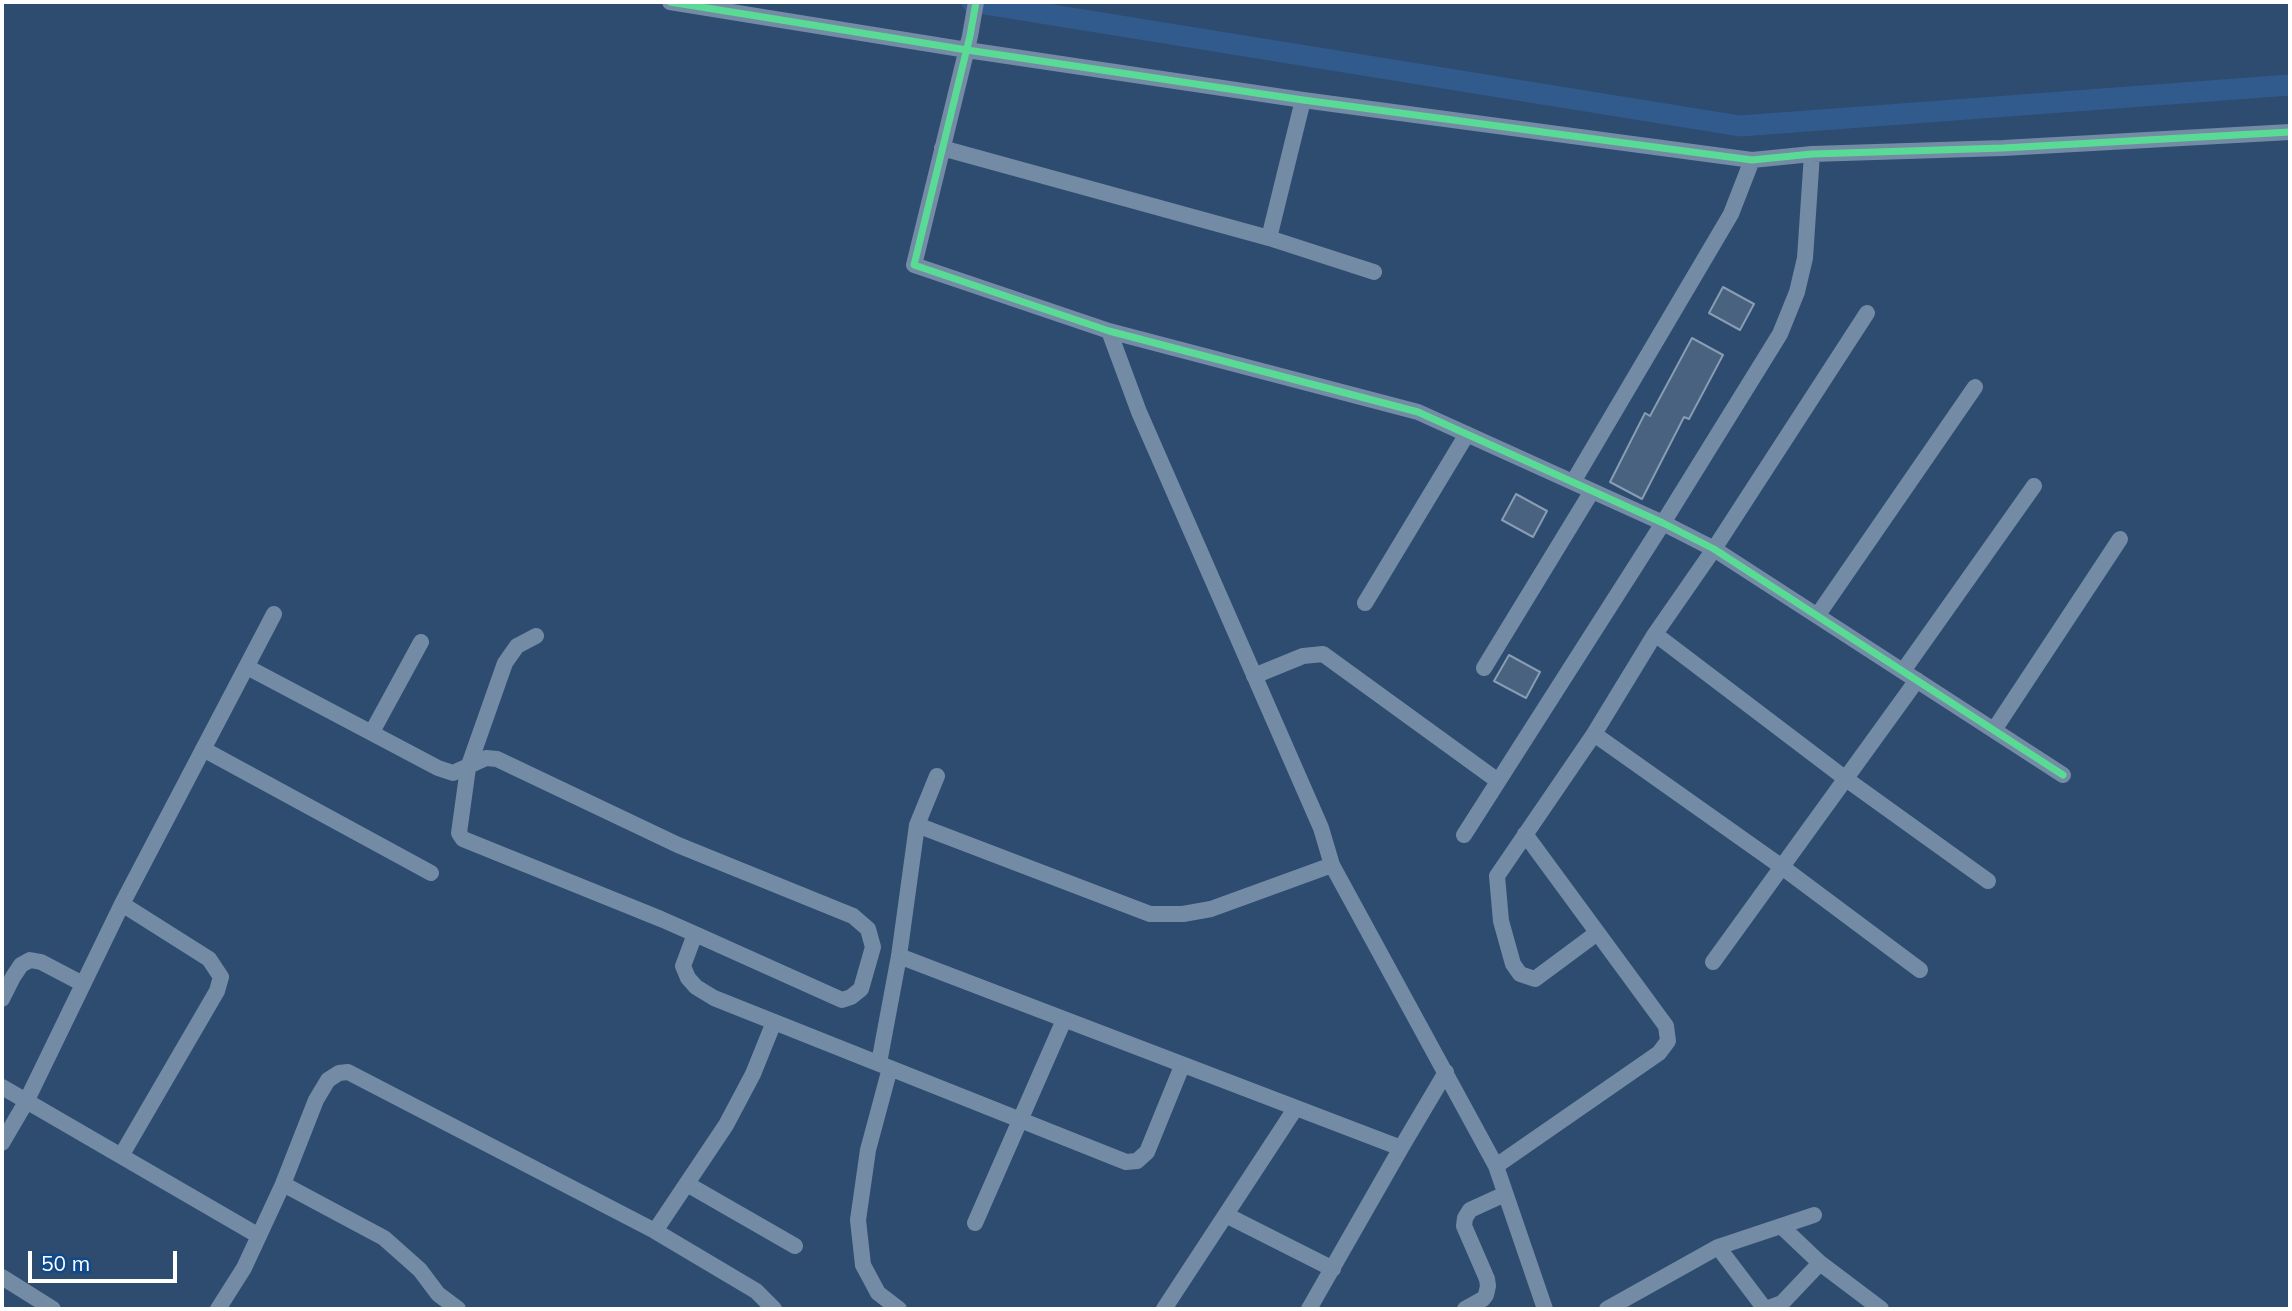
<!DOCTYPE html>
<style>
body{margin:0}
#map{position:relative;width:2292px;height:1311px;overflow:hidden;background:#2d4c70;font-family:Mulish,sans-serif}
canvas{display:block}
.frame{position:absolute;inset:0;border:4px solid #fff;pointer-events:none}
.scale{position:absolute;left:28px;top:1251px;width:149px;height:32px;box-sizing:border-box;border:4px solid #fff;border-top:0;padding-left:9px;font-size:21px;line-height:24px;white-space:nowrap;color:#fff;-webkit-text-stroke:5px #104a8d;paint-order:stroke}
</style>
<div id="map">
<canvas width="2292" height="1311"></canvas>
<div class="frame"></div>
<div class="scale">50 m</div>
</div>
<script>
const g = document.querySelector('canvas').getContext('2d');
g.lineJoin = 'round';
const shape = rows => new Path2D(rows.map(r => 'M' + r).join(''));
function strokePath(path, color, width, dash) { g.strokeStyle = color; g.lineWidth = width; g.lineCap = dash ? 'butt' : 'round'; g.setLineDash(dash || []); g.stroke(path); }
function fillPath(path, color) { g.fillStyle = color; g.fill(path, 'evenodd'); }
strokePath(shape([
 [972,2,1740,126,2290,85]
]), '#315b8c', 21);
const building = shape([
 [1723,287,1754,304,1740,330,1709,313,1723,287],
 [1692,338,1723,355,1689,419,1684,417,1642,499,1610,482,1645,413,1650,416,1692,338],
 [1516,494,1547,511,1533,537,1502,520,1516,494],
 [1509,655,1540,672,1526,698,1494,681,1509,655]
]);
fillPath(building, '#48627f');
strokePath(building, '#889cb3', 2);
strokePath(shape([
 [670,2,967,50,1303,100,1752,160,1812,154,2003,148,2290,132],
 [976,2,970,36,914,265,1109,331,1418,412,1663,523,1714,549,2063,775],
 [942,148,1269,238,1374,272],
 [1269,238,1303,100],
 [1109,331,1139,412,1321,828,1332,865,1496,1166,1545,1309],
 [1573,482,1731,214,1752,160],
 [1365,603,1467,434],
 [1817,616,1975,387],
 [1655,634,1846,779,1988,881],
 [536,636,517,646,505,663,468,768,459,833,463,839,661,919,695,934,683,966,688,978,696,987,714,998,1126,1162,1137,1161,1147,1152,1182,1066],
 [247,667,438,768,453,773,486,758,497,759,678,845,853,916,868,929,873,947,861,989,851,997,842,1000,695,934],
 [1484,668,1592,491],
 [1903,671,2034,486],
 [1254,676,1303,656,1323,654,1498,781],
 [1994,730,2120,539],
 [372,732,421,642],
 [1594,734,1782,867,1920,970],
 [203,749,431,873],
 [917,825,1150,914,1183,914,1211,909,1332,865],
 [1464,835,1663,523,1780,334,1797,292,1805,258,1812,154],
 [1597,933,1535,979,1520,974,1513,964,1501,921,1497,876,1594,734,1655,634,1714,549,1867,313],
 [899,956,1401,1148,1446,1072],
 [1713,962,1917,680],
 [2,999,13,977,21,965,30,960,41,962,83,984],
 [879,1063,899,956,917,825,937,776],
 [890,1068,868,1150,858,1220,863,1265,878,1293,899,1309],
 [2,1087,259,1236],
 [2,1143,26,1102,122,904,274,614],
 [121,1156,217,991,221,977,209,959,122,904],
 [1496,1166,1659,1053,1668,1041,1666,1026,1525,834],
 [283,1184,384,1238,420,1270,438,1294,458,1309],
 [687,1184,795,1246],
 [1226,1215,1333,1269],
 [975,1223,1064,1020],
 [1781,1226,1820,1263,1881,1309],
 [655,1231,726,1125,753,1074,774,1022],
 [1718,1247,1765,1309],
 [2,1277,53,1309],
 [218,1309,244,1268,283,1184,316,1100,328,1080,339,1073,348,1072,655,1231,756,1291,774,1309],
 [1164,1309,1295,1109],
 [1309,1309,1401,1148],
 [1465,1309,1483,1299,1486,1295,1488,1286,1487,1279,1464,1226,1465,1218,1470,1210,1505,1194],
 [1607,1309,1718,1247,1814,1215],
 [1766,1309,1782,1303,1820,1263]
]), '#748ba5', 16);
strokePath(shape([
 [670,2,967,50,1303,100,1752,160,1812,154,2003,148,2290,132],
 [976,2,970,36,914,265,1109,331,1418,412,1663,523,1714,549,2063,775]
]), '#5adb95', 7);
</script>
